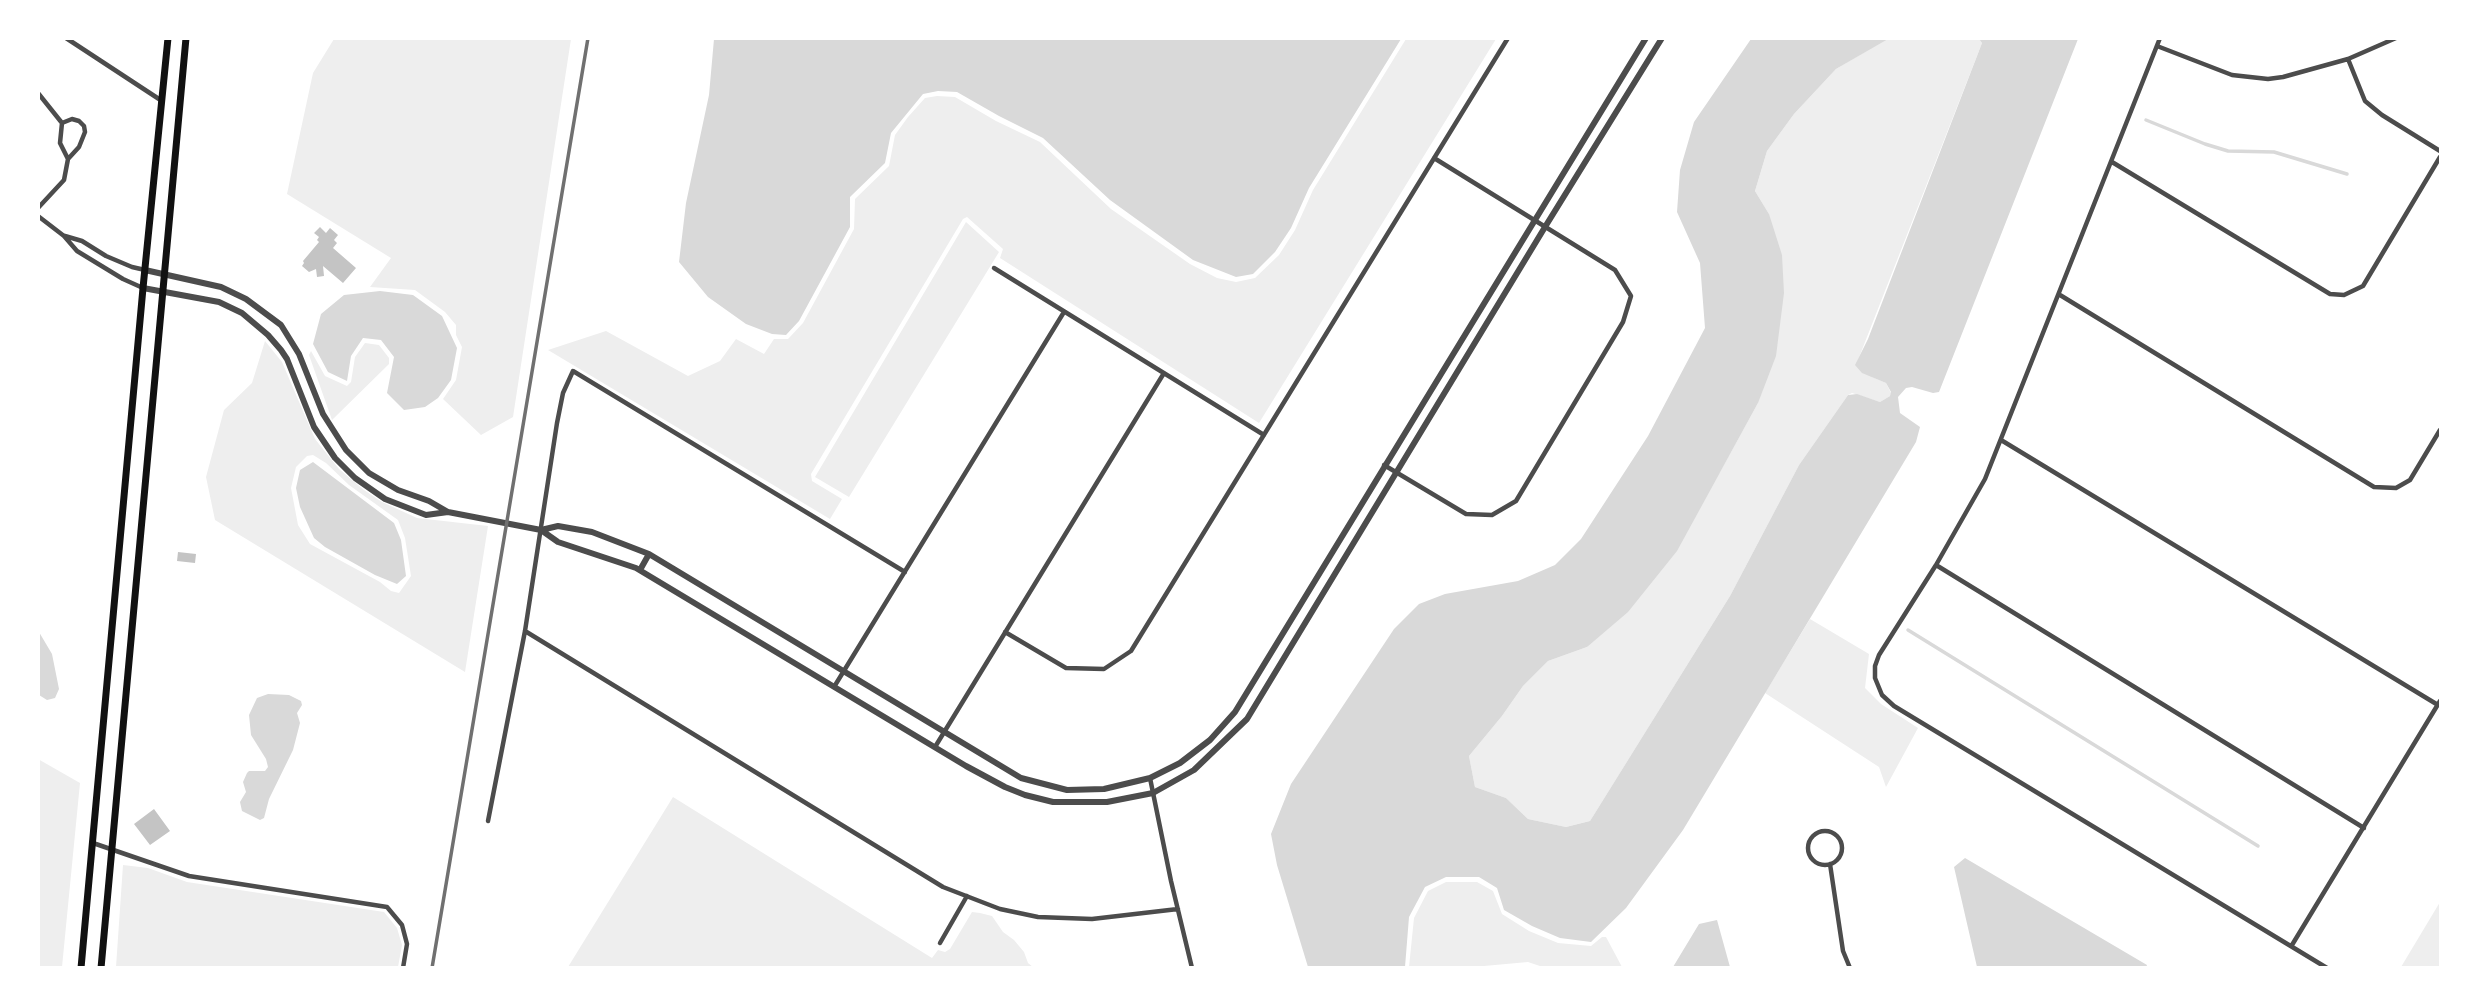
<!DOCTYPE html>
<style>
body{margin:0}
#map{position:relative;width:2479px;height:1006px;overflow:hidden;background:#fff;font-family:Barlow,sans-serif}
canvas{display:block}
.frame{position:absolute;inset:0;border:40px solid #fff;pointer-events:none}
</style>
<div id="map">
<canvas width="2479" height="1006"></canvas>
<div class="frame"></div>
</div>
<script>
const g = document.querySelector('canvas').getContext('2d');
g.lineJoin = 'round';
function fillPath(path, color) { g.fillStyle = color; g.fill(path, 'evenodd'); }
const shape = rows => new Path2D(rows.map(r => 'M' + r).join(''));
function strokePath(path, color, width, dash) { g.strokeStyle = color; g.lineWidth = width; g.lineCap = dash ? 'butt' : 'round'; g.setLineDash(dash || []); g.stroke(path); }
fillPath(shape([
 [1888,38,1979,39,1982,43,1856,365,1872,377,1886,383,1891,393,1890,396,1880,402,1852,393,1848,395,1799,465,1730,596,1590,821,1566,827,1528,819,1506,798,1475,787,1469,756,1502,716,1523,686,1548,661,1587,647,1720,472,1758,403,1769,214,1755,191,1767,151,1794,114,1836,69],
 [334,39,571,39,513,417,481,435,443,399,456,380,462,347,456,335,456,325,445,312,415,290,370,287,391,258,287,194,313,73],
 [1406,39,1496,39,1259,423,1000,258,1003,249,967,217,963,219,811,474,812,481,842,499,830,519,548,350,606,331,688,376,720,361,736,339,764,354,774,339,788,339,803,323,854,229,855,199,889,166,895,135,908,117,925,98,937,96,955,97,996,121,1040,142,1111,209,1190,264,1217,278,1236,282,1255,278,1279,255,1295,230,1313,190],
 [966,222,999,252,849,497,815,477],
 [265,341,282,362,315,439,339,469,364,490,382,502,417,518,488,526,465,672,215,520,206,477,224,410,252,383],
 [313,455,326,463,349,485,398,520,405,538,411,576,399,593,391,591,380,582,310,544,298,525,291,488,296,467,307,456],
 [365,343,379,345,389,358,389,364,332,420,309,355,311,351,325,376,347,386,351,382,355,357],
 [1810,619,1869,654,1865,688,1881,704,1918,728,1886,787,1879,767,1765,693],
 [38,759,80,783,62,967,39,967],
 [673,797,932,958,938,950,945,952,950,949,972,912,980,913,992,916,1003,932,1014,940,1024,952,1028,963,1033,967,568,967],
 [123,865,148,868,187,882,384,912,397,928,402,945,398,967,116,967],
 [1446,882,1477,882,1493,891,1502,914,1529,931,1558,943,1591,946,1602,937,1606,937,1622,967,1543,967,1528,962,1473,967,1409,967,1414,918,1428,891],
 [2440,902,2440,967,2401,967]
]), '#eee');
fillPath(shape([
 [714,39,714,38,1401,39,1309,188,1291,228,1275,252,1253,274,1236,277,1193,260,1110,200,1043,138,999,116,957,92,938,91,923,94,891,133,885,163,850,197,850,227,799,321,786,335,772,334,746,324,708,297,679,262,686,203,709,95],
 [1751,39,1888,39,1836,69,1794,114,1767,151,1755,191,1769,214,1782,255,1784,293,1776,356,1758,403,1677,551,1628,612,1587,647,1548,661,1523,686,1502,716,1469,756,1475,787,1506,798,1528,819,1566,827,1590,821,1730,596,1799,465,1848,395,1857,394,1880,402,1890,396,1891,392,1886,383,1862,373,1855,365,1868,339,1982,43,1979,39,2078,39,1939,392,1933,393,1912,387,1906,388,1898,397,1900,413,1920,427,1916,442,1683,830,1626,908,1591,942,1560,938,1532,926,1504,910,1497,888,1479,877,1446,877,1425,887,1409,917,1405,967,1308,967,1277,865,1271,834,1291,784,1394,629,1419,604,1445,594,1518,581,1555,565,1581,539,1648,436,1705,328,1700,263,1677,212,1680,170,1694,122],
 [380,291,413,295,442,316,457,348,451,380,438,398,425,407,404,410,387,393,394,357,381,340,363,338,351,356,347,381,328,372,313,344,321,314,344,295],
 [313,462,394,523,401,540,406,576,397,584,375,575,325,547,314,538,300,507,296,488,300,470],
 [39,632,52,654,59,689,55,698,47,700,39,695],
 [268,694,289,695,301,701,302,705,297,713,300,723,293,750,269,799,264,818,260,820,242,811,240,802,246,792,243,782,247,773,249,771,265,771,268,767,266,759,251,735,249,715,257,698],
 [1965,858,2147,965,2146,968,1977,967,1954,867],
 [1717,920,1730,967,1673,967,1699,924]
]), '#d9d9d9');
strokePath(shape([
 [2146,120,2205,144,2228,151,2274,152,2347,174],
 [1908,630,2258,846]
]), '#d9d9d9', 3.5);
fillPath(shape([
 [320,227,326,233,330,228,338,235,334,240,337,243,333,248,356,268,343,283,323,266,324,276,317,277,316,269,309,272,302,266,304,263,303,261,319,242,317,240,319,237,314,233],
 [178,552,196,554,195,563,177,561],
 [154,809,170,831,150,845,134,824]
]), '#c4c4c4');
strokePath(shape([
 [66,38,162,101],
 [2160,38,1985,479,1936,565,1879,655,1875,666,1875,678,1882,695,1894,706,2327,968],
 [2157,46,2232,75,2268,79,2283,77,2348,59,2396,38],
 [2348,59,2365,101,2382,115,2440,151],
 [38,93,62,123,60,143,68,159],
 [2112,162,2330,294,2344,295,2363,286,2440,157],
 [38,208,64,180,68,159,79,147,85,132,84,126,79,121,72,119,62,123],
 [38,216,64,236,77,251,123,279,143,288],
 [65,236,82,241,106,256,132,267,145,270],
 [994,268,1264,435],
 [2060,295,2374,487,2396,488,2410,480,2440,430],
 [2001,440,2438,705],
 [1384,465,1466,514,1492,515,1516,501,1623,322,1631,296,1615,270,1434,158],
 [1936,565,2364,828],
 [525,631,943,887,1000,909,1038,917,1092,919,1178,909],
 [1005,632,1066,668,1104,669,1131,651,1508,38],
 [834,687,1064,312],
 [935,747,1164,373],
 [1150,778,1171,881,1192,968],
 [488,821,525,631,557,423,563,393,573,371,905,572],
 '1808 848a17 17 0 1 1 34 0a17 17 0 1 1-34 0Z',
 [93,843,189,876,387,907,402,925,407,944,403,968],
 [1830,864,1843,951,1850,968],
 [940,943,967,896],
 [2292,945,2440,701]
]), '#4c4c4c', 4.5);
strokePath(shape([
 [145,270,221,287,246,299,281,325,299,354,323,414,346,450,369,473,398,490,429,501,448,512,541,530,558,526,592,532,649,554,1021,778,1067,790,1104,789,1150,778,1180,763,1210,740,1235,712,1646,38],
 [143,288,219,302,242,313,268,335,281,350,287,359,314,427,335,458,355,478,385,499,426,515,448,512],
 [541,530,558,542,636,568,966,766,1005,787,1025,795,1053,802,1107,802,1153,793,1194,770,1247,719,1545,227,1662,38],
 [640,570,649,554]
]), '#4c4c4c', 6);
strokePath(shape([
 [81,968,143,288,168,38],
 [101,968,186,38]
]), '#111', 7);
strokePath(shape([
 [432,968,588,38]
]), '#707070', 3.5);
</script>
